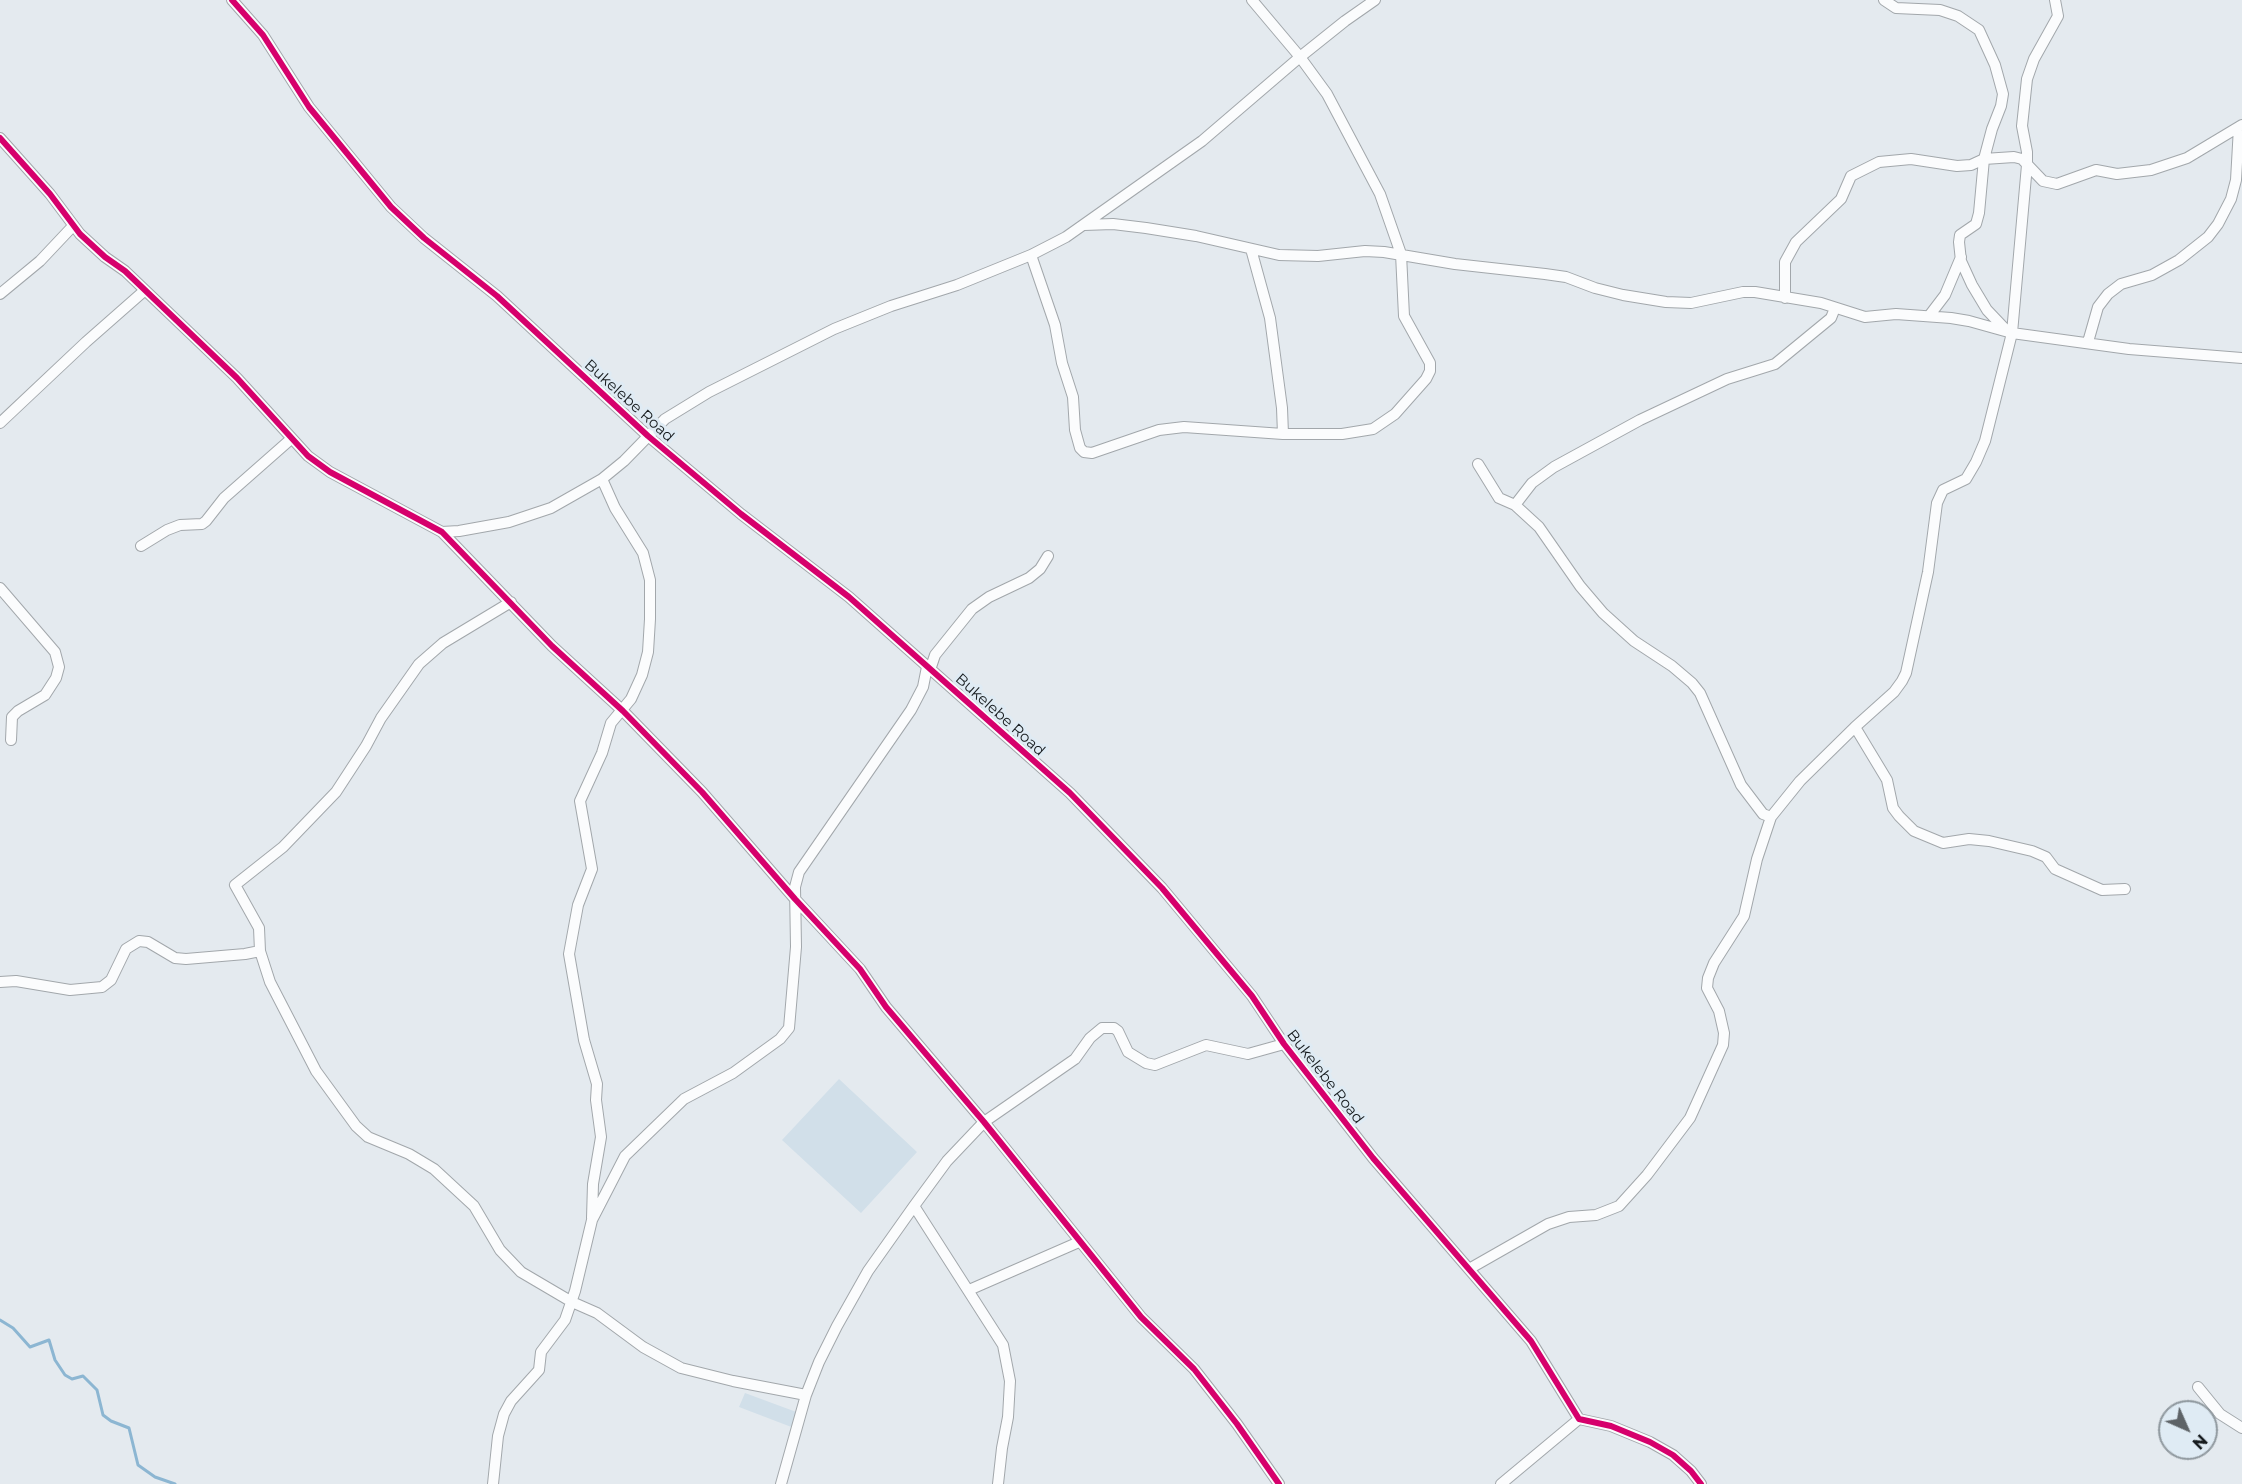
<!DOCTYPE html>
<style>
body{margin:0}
#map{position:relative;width:2242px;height:1484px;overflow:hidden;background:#e4eaef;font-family:Montserrat,sans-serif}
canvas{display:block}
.north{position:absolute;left:2158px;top:1400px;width:60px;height:60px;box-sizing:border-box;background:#dfebf4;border:2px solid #8f989e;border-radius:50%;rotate:135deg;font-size:16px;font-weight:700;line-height:24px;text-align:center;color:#161b1e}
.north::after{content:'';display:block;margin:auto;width:21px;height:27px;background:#5e6367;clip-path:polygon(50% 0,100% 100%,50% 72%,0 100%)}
</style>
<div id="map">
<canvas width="2242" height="1484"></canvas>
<div class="north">N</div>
</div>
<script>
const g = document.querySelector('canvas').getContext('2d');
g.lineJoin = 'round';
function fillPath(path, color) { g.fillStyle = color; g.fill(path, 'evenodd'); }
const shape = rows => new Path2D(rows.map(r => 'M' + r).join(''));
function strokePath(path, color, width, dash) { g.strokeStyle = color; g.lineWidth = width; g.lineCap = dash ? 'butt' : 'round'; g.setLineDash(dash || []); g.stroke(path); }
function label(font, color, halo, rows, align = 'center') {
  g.font = font + ' Montserrat,sans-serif'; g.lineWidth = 6; g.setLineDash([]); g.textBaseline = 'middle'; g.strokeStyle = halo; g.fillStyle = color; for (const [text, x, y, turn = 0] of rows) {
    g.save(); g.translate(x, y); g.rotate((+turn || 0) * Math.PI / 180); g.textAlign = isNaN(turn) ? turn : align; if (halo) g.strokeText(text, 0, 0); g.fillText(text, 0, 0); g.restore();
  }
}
fillPath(shape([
 [839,1079,917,1152,861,1213,782,1140],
 [745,1393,799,1413,794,1428,739,1407]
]), '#d1dfe9');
strokePath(shape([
 [0,1320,13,1328,30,1347,49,1340,55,1360,65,1375,72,1379,83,1376,97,1390,103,1415,111,1421,129,1428,138,1465,155,1477,175,1484]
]), '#8cb6d2', 3);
const street = shape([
 [232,0,263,35,309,107,391,207,424,238,497,296,648,436,741,514,849,597,1070,793,1162,888,1252,996,1284,1044,1373,1158,1531,1341,1579,1419,1611,1426,1650,1442,1673,1455,1691,1471,1701,1484],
 [1884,0,1896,8,1940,10,1958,16,1979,30,1995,65,2003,94,2001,106,1992,129,1984,159,1979,213,1976,224,1960,235,1959,242,1961,261,1972,285,1987,310,2006,330],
 [0,138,50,194,80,234,105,257,125,271,237,378,308,456,330,472,442,532,552,646,623,711,702,792,795,899,860,969,886,1007,984,1122,1141,1317,1194,1369,1237,1424,1279,1484],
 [1084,225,1113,224,1146,228,1196,236,1279,255,1318,256,1365,251,1384,252,1455,264,1545,274,1566,277,1595,288,1623,295,1666,302,1691,303,1743,292,1755,292,1821,303,1865,317,1896,314,1951,318,1969,321,2012,333,2129,349,2242,358],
 [1251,249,1270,318,1282,408,1283,434],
 [1031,255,1055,325,1062,363,1073,397,1075,430,1080,448,1084,452,1092,453,1159,430,1184,427,1283,434,1342,434,1373,429,1395,414,1426,379,1430,371,1430,363,1404,316,1401,254,1380,194,1327,94,1300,57,1252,0],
 [0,294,40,261,73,226],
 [1785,298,1785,262,1796,242,1841,199,1851,176,1879,162,1911,159,1957,166,1971,165,1984,159,2014,157,2022,159,2043,181,2057,184,2096,170,2117,174,2151,170,2187,158,2242,125],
 [1929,316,1945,295,1961,257],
 [2088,342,2098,307,2108,294,2121,284,2152,275,2179,260,2208,237,2218,224,2231,199,2236,180,2239,127],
 [0,423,86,342,144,291],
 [1478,464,1499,498,1515,505,1539,527,1580,586,1603,613,1634,641,1672,666,1692,683,1700,693,1741,785,1763,814,1771,817],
 [1515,505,1532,483,1554,467,1640,420,1727,379,1775,364,1831,318,1835,308],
 [442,532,459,531,509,522,551,508,602,479,624,461,665,419,709,392,834,329,891,306,957,285,1031,255,1066,237,1202,141,1300,57,1345,21,1375,0],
 [141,546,167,530,180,525,202,524,206,521,224,498,291,439],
 [0,588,55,652,59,667,56,678,45,695,18,711,12,717,11,740],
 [511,602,443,643,419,664,381,718,366,746,336,792,283,847,235,885,259,928,260,951,270,982,316,1071,356,1126,368,1137,409,1154,434,1169,474,1206,500,1250,521,1272,572,1302,597,1313,643,1347,681,1368,733,1381,806,1395],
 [930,670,935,655,972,609,989,597,1029,578,1040,569,1048,556],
 [1855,727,1887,780,1893,808,1899,816,1914,831,1943,843,1969,839,1989,841,2032,851,2046,857,2055,869,2102,890,2125,889],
 [0,982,16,981,70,990,102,987,111,980,126,949,139,941,148,942,175,958,186,959,245,954,260,951],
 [914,1206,1003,1345,1010,1381,1008,1417,1002,1448,998,1484],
 [592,1218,593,1184,601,1137,596,1100,597,1084,584,1040,569,954,578,905,592,869,580,801,602,753,611,723,631,699,642,675,648,652,650,619,650,580,643,553,615,508,602,479],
 [1469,1269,1548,1224,1569,1217,1596,1215,1619,1206,1647,1175,1690,1118,1723,1045,1724,1033,1719,1011,1707,988,1708,978,1714,963,1744,916,1757,859,1771,817,1800,781,1855,727,1894,692,1902,681,1906,673,1928,572,1937,503,1943,490,1966,479,1976,462,1985,441,2012,333,2027,165,2027,152,2022,126,2027,79,2034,59,2058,16,2055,0],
 [969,1290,1079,1242],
 [2198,1387,2220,1414,2242,1428],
 [493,1484,498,1436,504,1414,511,1401,539,1370,541,1352,565,1320,575,1291,592,1220,625,1156,684,1099,733,1073,780,1039,789,1028,796,947,795,887,799,872,911,710,923,687,927,667],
 [781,1484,806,1395,819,1362,837,1326,868,1271,914,1206,947,1161,984,1122,1075,1059,1090,1038,1102,1028,1114,1028,1118,1031,1128,1052,1146,1063,1155,1065,1206,1045,1248,1054,1284,1044],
 [1501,1484,1579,1419]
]);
strokePath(street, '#a2a7ab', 12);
strokePath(street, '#fbfcfd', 10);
strokePath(shape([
 [232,0,263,35,309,107,391,207,424,238,497,296,648,436,741,514,849,597,1070,793,1162,888,1252,996,1284,1044,1373,1158,1531,1341,1579,1419,1611,1426,1650,1442,1673,1455,1691,1471,1701,1484],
 [0,138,50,194,80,234,105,257,125,271,237,378,308,456,330,472,442,532,552,646,623,711,702,792,795,899,860,969,886,1007,984,1122,1141,1317,1194,1369,1237,1424,1279,1484]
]), '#d6006c', 6);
label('15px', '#161b1e', '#dfebf4', [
 ["Bukelebe Road",629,401,42],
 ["Bukelebe Road",1000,715,42],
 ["Bukelebe Road",1325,1077,52]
]);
</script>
